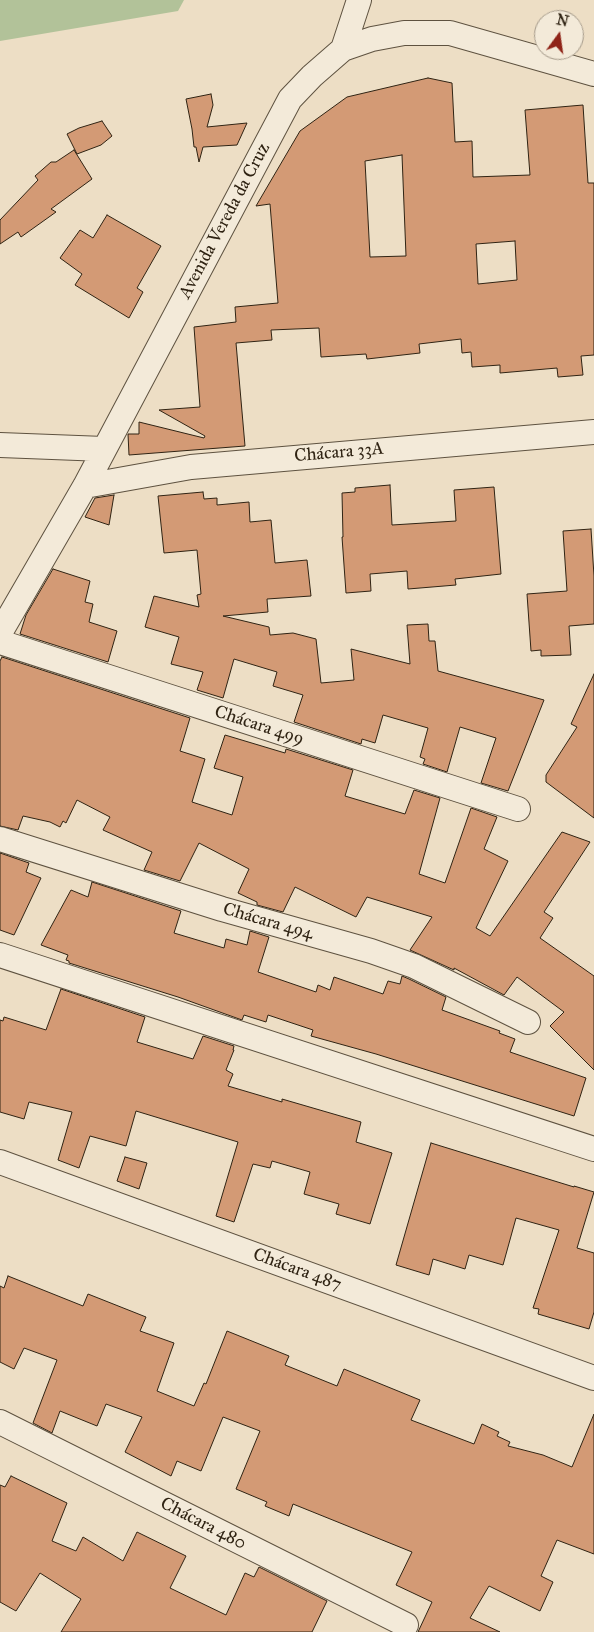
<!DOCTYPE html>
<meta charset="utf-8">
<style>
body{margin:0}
#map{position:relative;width:594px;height:1632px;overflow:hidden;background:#eddec5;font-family:"IM FELL Great Primer",serif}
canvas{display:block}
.north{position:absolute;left:534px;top:10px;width:50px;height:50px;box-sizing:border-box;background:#f3ead9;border:1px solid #a59a8a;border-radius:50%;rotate:14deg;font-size:14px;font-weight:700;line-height:20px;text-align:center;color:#2f2313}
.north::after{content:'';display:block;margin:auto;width:18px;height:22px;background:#8f2418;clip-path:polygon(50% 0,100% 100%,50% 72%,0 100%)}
</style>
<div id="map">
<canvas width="594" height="1632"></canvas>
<div class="north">N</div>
</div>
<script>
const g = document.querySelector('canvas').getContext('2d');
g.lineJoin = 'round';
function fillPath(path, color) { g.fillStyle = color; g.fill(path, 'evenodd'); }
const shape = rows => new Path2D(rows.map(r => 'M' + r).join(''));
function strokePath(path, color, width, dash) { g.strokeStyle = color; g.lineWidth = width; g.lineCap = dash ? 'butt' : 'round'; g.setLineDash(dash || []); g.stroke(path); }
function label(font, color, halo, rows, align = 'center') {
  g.font = font + ' "IM FELL Great Primer",serif'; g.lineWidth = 4.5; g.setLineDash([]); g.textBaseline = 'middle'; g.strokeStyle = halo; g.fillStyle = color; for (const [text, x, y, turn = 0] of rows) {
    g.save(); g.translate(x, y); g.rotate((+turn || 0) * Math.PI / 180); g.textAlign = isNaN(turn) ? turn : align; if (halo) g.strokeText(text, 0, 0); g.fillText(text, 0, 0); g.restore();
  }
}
fillPath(shape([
 [0,0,184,0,178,11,0,41]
]), '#b2c299');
const building = shape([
 [428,78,452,83,455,142,472,141,473,177,530,175,525,110,583,105,588,183,594,183,594,355,581,356,583,375,558,377,557,368,500,373,500,365,472,367,471,352,462,353,461,339,419,344,420,353,367,359,366,354,321,357,319,328,271,330,272,340,236,343,245,446,129,455,128,434,139,434,139,422,204,438,205,436,159,410,200,407,194,327,236,322,235,307,278,303,270,204,256,206,300,131,347,97,428,78],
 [402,155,406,256,370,257,365,161,402,155],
 [515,241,517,280,478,284,476,244,515,241],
 [211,94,213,105,207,127,247,123,237,145,203,147,199,162,196,147,194,147,192,129,186,99,211,94],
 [102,121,112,136,101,145,77,154,67,134,79,128,102,121],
 [74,150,92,179,51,209,56,212,21,237,18,232,0,244,0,220,38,180,35,176,51,162,56,162,74,150],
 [107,215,161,246,137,288,143,292,129,318,75,285,82,274,60,258,80,230,93,238,107,215],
 [390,485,392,525,456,521,454,490,494,487,501,574,455,579,456,585,408,589,407,571,370,574,371,591,346,593,342,537,343,537,342,493,355,492,355,488,390,485],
 [203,492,204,499,217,498,217,505,249,502,250,522,271,520,275,563,307,560,311,596,267,599,268,612,223,616,269,627,270,635,293,633,316,639,321,683,354,680,351,649,410,664,407,625,428,624,429,641,435,641,438,671,544,700,508,791,481,783,496,738,460,727,447,772,423,764,425,759,420,757,428,728,383,715,375,743,362,739,361,744,294,722,303,695,273,686,277,672,234,659,223,698,197,690,203,672,171,664,179,637,145,627,154,596,199,607,197,595,201,594,197,550,164,553,158,496,203,492],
 [114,495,109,525,85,517,95,498,114,495],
 [591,529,594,576,594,624,569,626,571,655,541,656,541,650,531,651,527,594,567,591,563,531,591,529],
 [53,569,90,581,85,602,93,604,89,622,117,631,108,662,20,634,26,615,53,569],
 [2,657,190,718,180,751,205,759,192,802,232,815,243,777,214,768,225,735,285,753,286,749,353,770,345,796,405,814,414,790,440,798,419,874,445,883,471,808,497,817,484,849,508,861,476,928,490,936,562,832,590,842,544,912,553,918,540,938,594,976,594,1070,550,1026,564,1012,517,977,504,995,454,968,454,970,410,950,432,917,367,897,356,917,295,887,283,912,257,905,257,902,238,893,249,869,199,843,180,881,144,870,152,852,103,830,110,817,77,800,66,823,63,821,60,827,50,822,23,816,18,830,0,826,0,661,2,657],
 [594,674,594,818,546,782,546,775,577,727,571,724,594,674],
 [0,853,29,863,26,872,41,878,14,935,0,930,0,853],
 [92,882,181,911,174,933,224,948,226,939,247,945,250,931,269,937,258,972,316,992,318,985,330,990,334,977,383,994,388,981,400,984,402,976,409,979,446,997,442,1010,500,1031,499,1033,515,1039,510,1052,586,1078,574,1116,376,1054,311,1036,313,1030,268,1015,266,1022,244,1015,242,1020,178,997,69,963,69,961,66,960,68,955,41,945,71,890,88,897,92,882],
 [61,989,145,1017,137,1042,193,1059,203,1036,234,1046,233,1050,234,1050,226,1070,233,1074,228,1086,282,1102,282,1099,361,1122,356,1142,392,1153,370,1224,336,1214,339,1204,304,1194,310,1172,272,1161,270,1168,253,1164,234,1222,216,1216,238,1142,136,1111,126,1146,90,1136,79,1168,58,1160,72,1112,29,1102,24,1119,0,1112,0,1020,3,1021,4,1017,46,1030,61,989],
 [431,1143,574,1187,574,1186,594,1192,577,1248,594,1253,594,1312,589,1329,538,1314,539,1309,533,1308,559,1230,516,1218,503,1265,469,1255,465,1269,433,1259,429,1275,396,1265,431,1143],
 [125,1157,147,1163,139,1189,117,1181,125,1157],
 [8,1276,83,1306,88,1294,146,1317,140,1331,174,1343,157,1391,194,1406,204,1383,206,1384,227,1331,289,1356,285,1365,337,1386,344,1369,420,1400,411,1420,474,1444,482,1424,499,1432,497,1436,510,1442,508,1446,543,1455,572,1467,594,1414,594,1554,557,1540,541,1576,553,1582,540,1611,489,1586,470,1618,500,1632,418,1632,432,1602,396,1585,412,1552,293,1504,289,1516,265,1506,267,1502,236,1489,260,1431,223,1417,201,1471,177,1461,171,1476,125,1452,142,1417,106,1404,97,1426,60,1411,52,1433,33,1423,57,1360,24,1348,14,1369,0,1362,0,1286,4,1288,8,1276],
 [11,1476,67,1503,52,1541,76,1551,83,1537,123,1561,137,1532,186,1556,170,1588,226,1615,245,1573,254,1577,259,1567,327,1601,312,1632,61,1632,81,1599,40,1573,16,1611,0,1602,0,1485,5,1487,11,1476]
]);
fillPath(building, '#d39a75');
strokePath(building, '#2f2313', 1);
const minor = shape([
 [343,49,359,0],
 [0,445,104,449],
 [85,486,191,467,594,432],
 [0,633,85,486,290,99,312,76,343,49,372,39,404,33,450,33,594,74],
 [0,642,518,809],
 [0,839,222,909,371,951,414,966,528,1022],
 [0,955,594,1149],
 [0,1162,594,1378],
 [0,1422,406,1625]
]);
strokePath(minor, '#5e5240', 26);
strokePath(minor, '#f3ead9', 24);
label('18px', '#2f2313', '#f3ead9', [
 ["Avenida Vereda da Cruz",225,221,-62],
 ["Chácara 33A",339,453,-5],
 ["Chácara 499",259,726,18],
 ["Chácara 494",268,922,16],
 ["Chácara 487",297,1270,20],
 ["Chácara 480",203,1524,27]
]);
</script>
